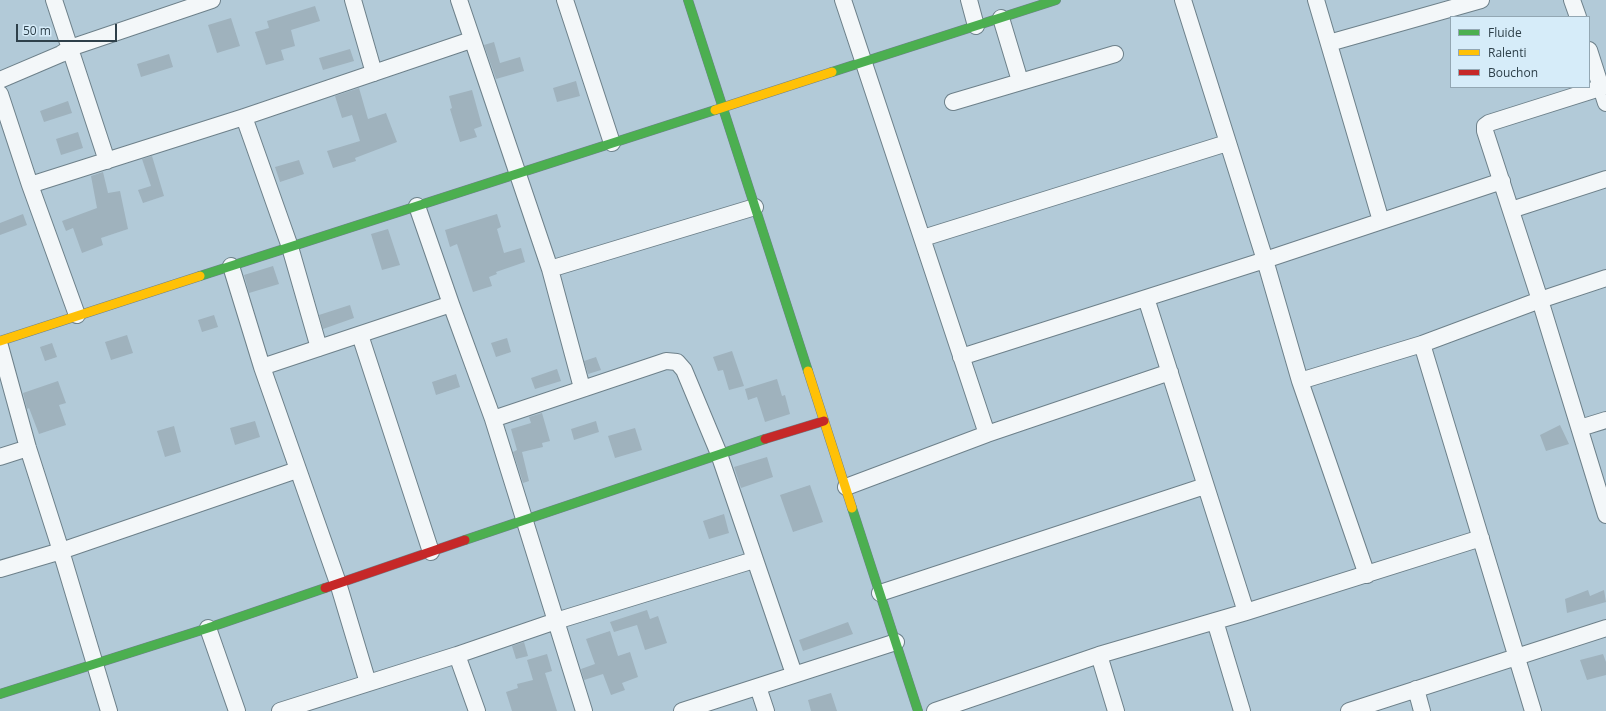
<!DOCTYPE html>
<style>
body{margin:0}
#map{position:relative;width:1606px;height:711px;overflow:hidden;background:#b2cad8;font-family:"Open Sans",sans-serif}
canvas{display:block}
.legend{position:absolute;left:1450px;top:16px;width:140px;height:72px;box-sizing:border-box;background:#d6ecf9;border:1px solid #93a7b3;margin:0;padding:5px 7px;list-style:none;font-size:12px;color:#2e404a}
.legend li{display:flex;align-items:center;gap:8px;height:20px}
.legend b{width:20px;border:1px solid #93a7b3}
.scale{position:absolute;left:16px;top:24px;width:101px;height:18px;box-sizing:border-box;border:2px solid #2e404a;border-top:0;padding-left:5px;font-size:12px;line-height:14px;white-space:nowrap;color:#2e404a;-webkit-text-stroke:3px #d6ecf9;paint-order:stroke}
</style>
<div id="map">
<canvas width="1606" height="711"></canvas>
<ul class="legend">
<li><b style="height:5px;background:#4caf50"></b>Fluide</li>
<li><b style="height:5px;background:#ffc107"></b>Ralenti</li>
<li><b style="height:5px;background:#c62828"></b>Bouchon</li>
</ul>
<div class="scale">50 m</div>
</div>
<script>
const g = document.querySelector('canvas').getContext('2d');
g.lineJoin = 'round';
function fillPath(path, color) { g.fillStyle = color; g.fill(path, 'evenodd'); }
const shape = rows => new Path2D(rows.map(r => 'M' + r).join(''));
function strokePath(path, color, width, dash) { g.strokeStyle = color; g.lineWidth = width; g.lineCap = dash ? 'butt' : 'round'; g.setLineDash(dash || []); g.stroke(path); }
fillPath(shape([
 [315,6,320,21,291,30,295,46,281,50,284,60,266,65,255,32,269,28,267,21],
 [231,18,240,46,217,53,208,25],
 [494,42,500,63,520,57,524,71,496,79,484,45],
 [350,49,354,61,323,70,319,58],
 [169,54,173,67,141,77,137,64],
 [576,81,580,96,557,102,553,88],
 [359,88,368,119,386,113,397,142,355,158,356,161,333,168,327,151,360,141,352,115,342,118,335,96],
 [472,90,482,126,474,129,477,137,460,142,450,109,452,108,449,96],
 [68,101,72,113,44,122,40,111],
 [78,132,83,148,61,155,56,139],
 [152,156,164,196,143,203,138,190,151,186,142,159],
 [299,160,304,174,280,182,275,167],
 [103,172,108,193,120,191,128,229,101,238,103,245,82,253,73,228,66,231,62,221,97,208,91,176],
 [23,214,27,225,0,235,0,223],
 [497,214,501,227,497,229,504,253,521,248,525,262,496,272,497,274,489,277,492,286,473,292,457,244,450,247,445,230],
 [388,229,400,265,382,270,371,234],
 [273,266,279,284,249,293,244,275],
 [350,305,354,318,323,329,319,315],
 [214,315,218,327,202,332,198,320],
 [127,335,133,353,111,360,105,342],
 [507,338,511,352,496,357,491,343],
 [52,343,57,357,45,361,40,347],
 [732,351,744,386,729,390,723,370,718,371,713,357],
 [596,357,601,370,588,374,584,361],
 [557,369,561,381,535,389,531,378],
 [456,374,460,387,436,395,432,382],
 [777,379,782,396,785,395,790,414,765,422,757,397,748,400,745,389],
 [58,381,66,403,59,405,66,425,39,434,29,408,27,409,23,393],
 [542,413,550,441,542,443,543,447,522,452,529,481,523,483,513,452,517,450,511,429,531,423,529,417],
 [255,421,260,437,235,445,230,428],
 [596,421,599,432,574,440,571,429],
 [1560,425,1569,444,1546,451,1540,435],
 [174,426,181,452,165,457,157,431],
 [635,428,642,450,615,458,608,436],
 [767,457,773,477,741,488,734,467],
 [810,485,823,522,793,532,780,495],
 [724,514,729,533,709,539,703,521],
 [1588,590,1590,596,1604,590,1606,602,1567,613,1565,599],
 [647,610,650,619,658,616,667,643,645,650,637,625,614,632,610,622],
 [848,622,853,634,803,651,799,640],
 [610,631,618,656,630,652,638,677,622,683,625,690,611,695,603,674,584,680,581,669,595,664,586,639],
 [524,642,528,656,516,659,512,646],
 [547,654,552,671,545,673,557,711,512,711,506,692,518,688,517,684,533,680,527,660],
 [1603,654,1606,662,1606,675,1587,680,1580,660],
 [831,693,837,711,811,711,808,700]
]), '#9fb2bd');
const street = shape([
 [54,0,107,161],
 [353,0,374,73],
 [459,0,550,269,582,388],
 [565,0,612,143],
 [843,0,987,434],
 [969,0,976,26],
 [1183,0,1265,260,1300,381,1367,575],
 [1316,0,1381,221],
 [1572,0,1578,17],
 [1001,18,1020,81],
 [1329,43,1481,0],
 [1589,50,1606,103],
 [0,80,61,54,70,48,212,0],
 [1606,86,1489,123,1485,126,1485,131,1540,300,1606,515],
 [0,94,30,185,77,315],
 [953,102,1115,54],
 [244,117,290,247,319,348],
 [30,185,244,117,471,40],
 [417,206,451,304,493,419,584,711],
 [1511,210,1606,179],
 [923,238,1227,143],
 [231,266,262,367,338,583,368,683],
 [550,269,755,207],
 [1146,298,1246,612],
 [360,335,431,552],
 [1422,344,1533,711],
 [0,346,28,448,61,551,109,711],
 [961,357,1265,260,1502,181],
 [262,367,451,304],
 [1300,381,1422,344,1540,300,1606,278],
 [493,419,666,361,677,362,684,370,719,454,794,674],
 [1580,428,1606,420],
 [0,457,28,448],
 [846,487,987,434,1170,372],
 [0,569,61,551,297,470],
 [880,593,1205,486],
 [1215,621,1242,711],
 [208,628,237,711],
 [457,655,477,711],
 [1099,655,1116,711],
 [758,687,766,711],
 [1416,689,1422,711],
 [280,711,457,655,556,621,754,560],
 [682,711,896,642],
 [935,711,1099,655,1246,612,1481,538],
 [1349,711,1606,628]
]);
const fast = shape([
 [688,0,808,371],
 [832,72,1056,0],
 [200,276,715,110],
 [852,508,918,711],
 [465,540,765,439],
 [0,694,208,628,325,588]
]);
const slow = shape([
 [715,110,832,72],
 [0,341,200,276],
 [808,371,852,508]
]);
const jam = shape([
 [765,439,824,421],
 [325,588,465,540]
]);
strokePath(street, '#6d808a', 18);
strokePath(fast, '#6d808a', 10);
strokePath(slow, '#6d808a', 10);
strokePath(jam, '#6d808a', 10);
strokePath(street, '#f3f7f9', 16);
strokePath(fast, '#4caf50', 9);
strokePath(slow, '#ffc107', 9);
strokePath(jam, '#c62828', 9);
</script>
